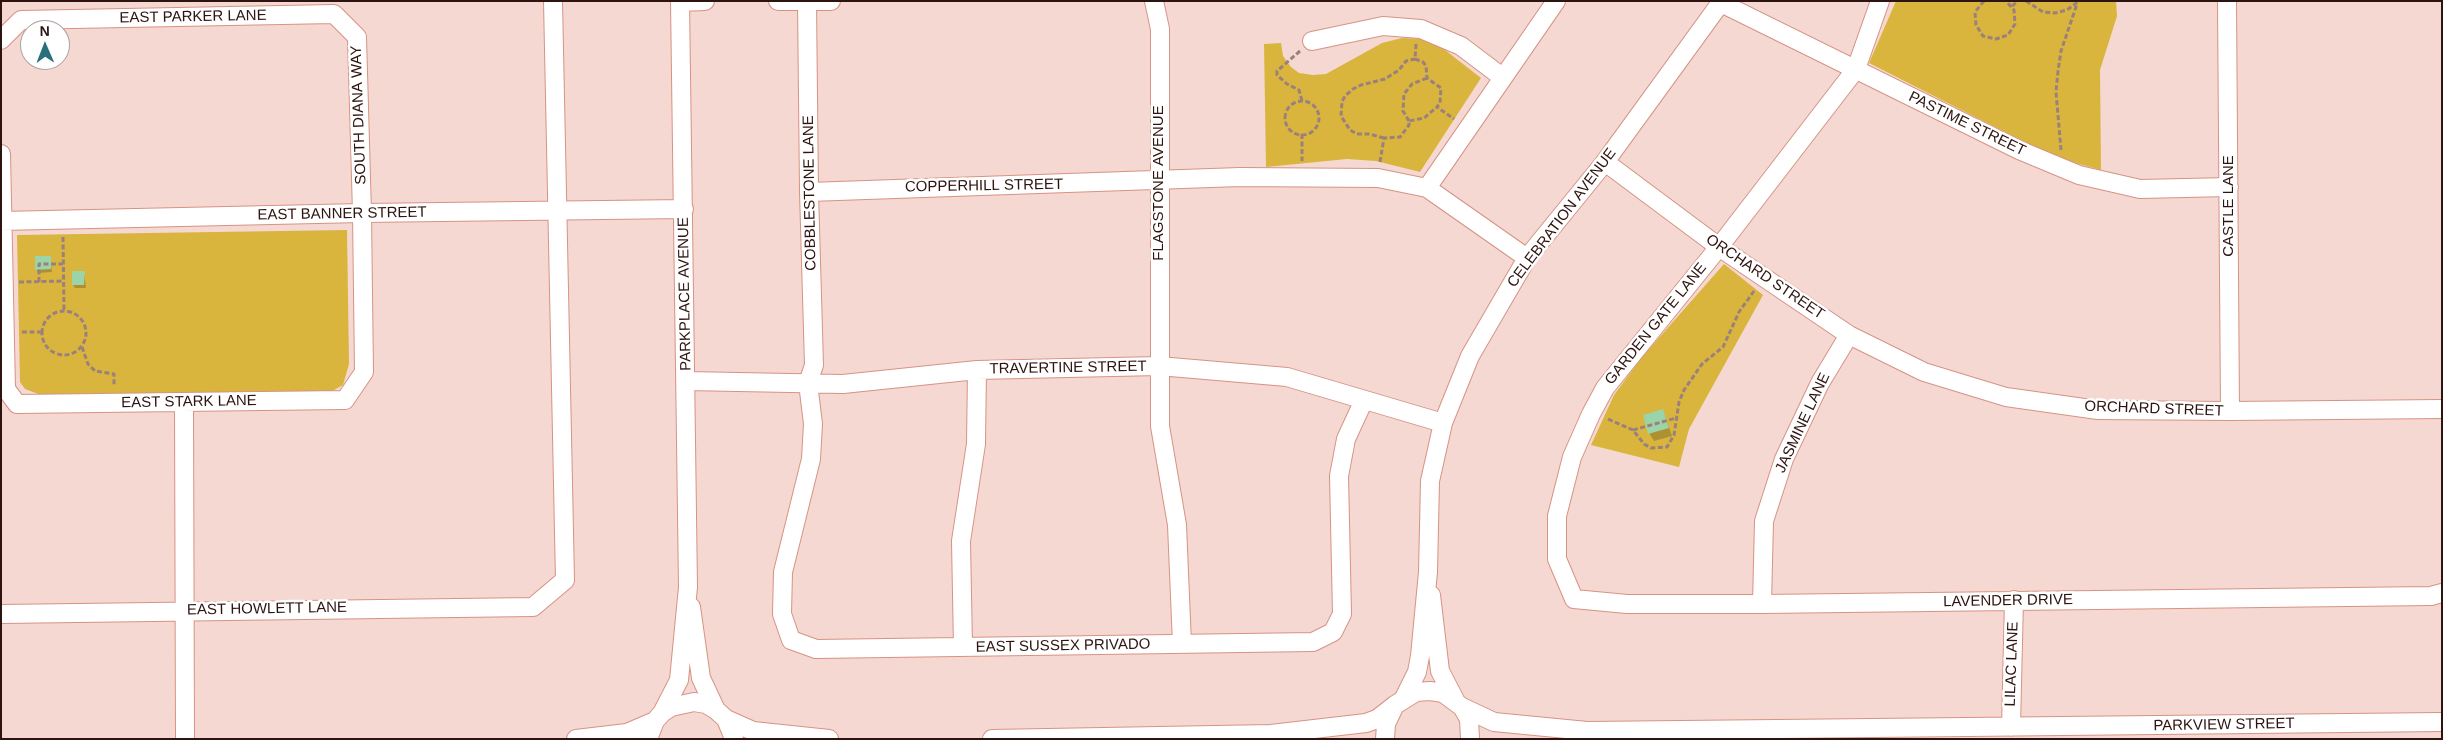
<!DOCTYPE html>
<style>
body{margin:0}
#map{position:relative;width:2443px;height:740px;overflow:hidden;background:#f5d8d2;font-family:Helvetica,sans-serif}
canvas{display:block}
.frame{position:absolute;inset:0;border:2px solid #2d1410;pointer-events:none}
.north{position:absolute;left:20px;top:20px;width:50px;height:50px;box-sizing:border-box;background:#fff;border:1px solid #aba19f;border-radius:50%;rotate:359deg;font-size:14px;font-weight:700;line-height:20px;text-align:center;color:#2d1410}
.north::after{content:'';display:block;margin:auto;width:18px;height:22px;background:#29707d;clip-path:polygon(50% 0,100% 100%,50% 72%,0 100%)}
</style>
<div id="map">
<canvas width="2443" height="740"></canvas>
<div class="frame"></div>
<div class="north">N</div>
</div>
<script>
const g = document.querySelector('canvas').getContext('2d');
g.lineJoin = 'round';
function fillPath(path, color) { g.fillStyle = color; g.fill(path, 'evenodd'); }
const shape = rows => new Path2D(rows.map(r => 'M' + r).join(''));
function strokePath(path, color, width, dash) { g.strokeStyle = color; g.lineWidth = width; g.lineCap = dash ? 'butt' : 'round'; g.setLineDash(dash || []); g.stroke(path); }
function label(font, color, halo, rows, align = 'center') {
  g.font = font + ' Helvetica,sans-serif'; g.lineWidth = 5; g.setLineDash([]); g.textBaseline = 'middle'; g.strokeStyle = halo; g.fillStyle = color; for (const [text, x, y, turn = 0] of rows) {
    g.save(); g.translate(x, y); g.rotate((+turn || 0) * Math.PI / 180); g.textAlign = isNaN(turn) ? turn : align; if (halo) g.strokeText(text, 0, 0); g.fillText(text, 0, 0); g.restore();
  }
}
fillPath(shape([
 [1896,1,2116,1,2117,16,2100,70,2101,170,2054,157,1869,63],
 [1402,38,1426,39,1445,50,1481,78,1420,172,1376,161,1347,159,1266,167,1264,44,1281,43,1283,56,1291,67,1299,73,1313,75,1326,74,1382,43],
 [347,230,349,364,343,385,334,390,325,392,41,395,25,389,20,382,17,235],
 [1724,264,1763,295,1689,429,1679,467,1591,445,1614,395,1642,357]
]), '#d9b53d');
fillPath(shape([
 [50,257,52,272,38,273,36,269],
 [84,272,86,288,75,288,73,285],
 [1663,410,1672,436,1654,441,1649,433]
]), '#0003');
fillPath(shape([
 [35,256,51,256,51,269,35,270],
 [72,271,85,271,84,285,72,285],
 [1663,409,1669,428,1648,434,1643,415]
]), '#9ad4a8');
const minor = shape([
 [778,1,831,1],
 [807,1,809,192,814,365,808,383,813,424,811,459,783,572,782,614,791,640,816,649,1313,642,1333,632,1342,614,1339,476,1346,439,1364,400],
 [1154,1,1160,29,1160,426,1177,525,1182,644],
 [1880,1,1856,69,1719,247,1605,388,1591,414,1572,457,1557,516,1557,559,1574,599,1627,604,1762,604,2431,596,2442,593],
 [2227,1,2230,411],
 [680,2,705,1],
 [1721,3,2019,150,2079,175,2140,189,2229,187],
 [1,40,21,20,334,14,357,37,362,213,364,372,345,400,17,404,6,389,1,154],
 [1312,41,1383,26,1421,29,1461,46,1502,77],
 [1605,162,1719,247,1849,335,1924,372,2006,397,2098,410,2230,411,2442,409],
 [1427,188,1556,1],
 [809,192,1240,177,1378,178,1427,188,1527,258],
 [1,221,362,213,684,209],
 [686,381,843,384,977,370,1159,366,1287,377,1443,423],
 [184,403,185,739],
 [1431,595,1440,671,1455,700],
 [1762,604,1764,521,1784,459,1820,383,1849,335],
 [691,607,701,678,716,710],
 [1,614,533,607,565,580,553,1],
 [963,647,961,541,976,444,977,370],
 [1404,698,1417,672,1420,656,1428,572,1430,481,1443,423,1470,356,1527,258,1605,162,1722,1],
 [1462,707,1494,722,1587,731,2442,722],
 [662,713,679,680,688,587,680,1],
 [726,719,753,731,829,739],
 [2011,727,2014,600],
 [576,739,627,733,655,721],
 [648,739,655,721,662,713,671,707,694,702,706,704,716,710,726,719,734,739],
 [992,739,1271,734,1366,723,1377,719,1395,705],
 [1385,739,1386,724,1395,705,1416,692,1430,691,1443,693,1462,707,1469,719,1470,739]
]);
strokePath(minor, '#d69385', 20);
strokePath(shape([
 [1984,1,1975,12,1976,25,1983,36,1996,39,2008,35,2015,24,2014,10,2006,1],
 [2026,1,2043,12,2055,13,2067,10,2079,1],
 [2012,6,2018,1],
 [1416,44,1415,59,1423,62,1426,66,1427,78,1441,88,1440,103,1437,107,1454,119],
 [1300,51,1277,71,1277,75,1287,84,1299,90,1302,101],
 '1285 118a17 17 0 1 1 34 0a17 17 0 1 1-34 0Z',
 [1409,121,1403,111,1404,94,1412,84,1427,78],
 [1302,134,1302,161],
 [1384,138,1369,134,1357,134,1350,130,1341,116,1342,102,1345,96,1353,89,1361,85,1385,79,1399,70,1406,61,1415,59],
 [2061,150,2056,92,2058,71,2061,51,2077,4],
 [1380,162,1384,138,1400,137,1409,125,1409,121,1424,118,1437,107],
 [63,237,64,311],
 [19,282,63,281],
 [39,282,39,264,63,264],
 '42 333a22 22 0 1 1 44 0a22 22 0 1 1-44 0Z',
 [22,332,42,332],
 [82,347,88,364,95,371,114,374,114,386],
 [1608,419,1633,430,1644,444,1651,448,1667,447,1674,435,1679,402,1684,390,1702,364,1723,347,1739,312,1754,291],
 [1633,430,1676,418]
]), '#9b807b', 3, [5, 2.5]);
strokePath(minor, '#fff', 18);
label('15px', '#2d1410', '#fff', [
 ["EAST PARKER LANE",193,17,-1],
 ["SOUTH DIANA WAY",359,115,-92],
 ["PASTIME STREET",1967,124,26],
 ["FLAGSTONE AVENUE",1159,183,-90],
 ["COPPERHILL STREET",984,186,-1],
 ["COBBLESTONE LANE",810,193,-91],
 ["CASTLE LANE",2229,206,-90],
 ["EAST BANNER STREET",342,214,-1],
 ["CELEBRATION AVENUE",1562,218,-53],
 ["ORCHARD STREET",1765,277,34],
 ["PARKPLACE AVENUE",685,294,-91],
 ["GARDEN GATE LANE",1656,324,-51],
 ["TRAVERTINE STREET",1068,368,-1],
 ["EAST STARK LANE",189,402,-1],
 ["ORCHARD STREET",2154,409,2],
 ["JASMINE LANE",1803,423,-65],
 ["LAVENDER DRIVE",2008,601,-1],
 ["EAST HOWLETT LANE",267,609,-1],
 ["EAST SUSSEX PRIVADO",1063,646,-1],
 ["LILAC LANE",2012,664,-88],
 ["PARKVIEW STREET",2224,725,-1]
]);
</script>
